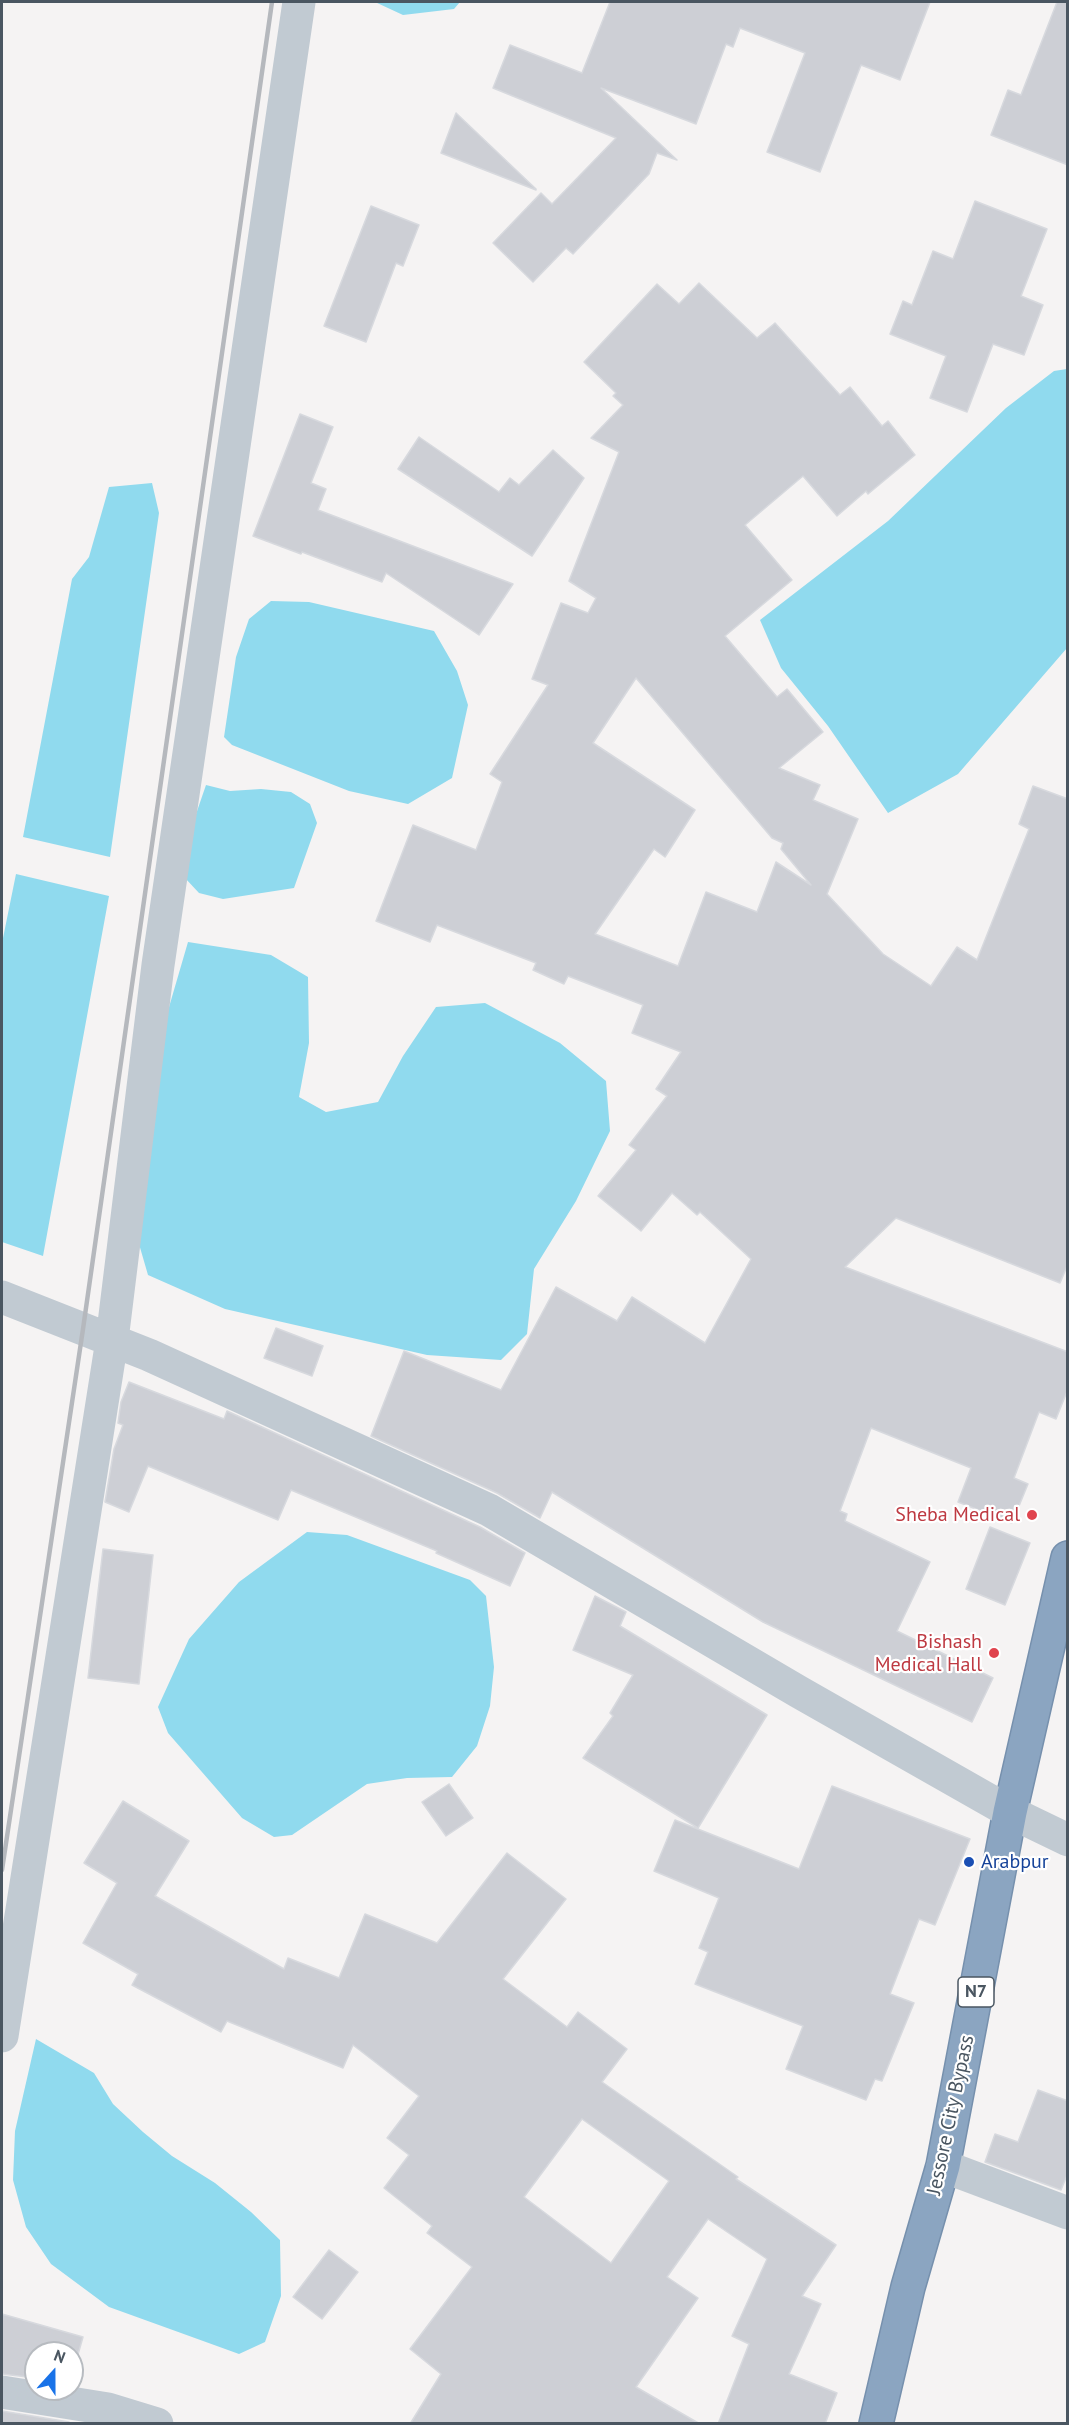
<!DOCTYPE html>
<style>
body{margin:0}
#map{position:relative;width:1069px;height:2425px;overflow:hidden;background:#f5f3f3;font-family:"PT Sans",sans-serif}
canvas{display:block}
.frame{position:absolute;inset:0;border:3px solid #4a5661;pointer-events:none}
.north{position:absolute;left:24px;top:2341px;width:60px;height:60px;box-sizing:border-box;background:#fff;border:2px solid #b7bbc0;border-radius:50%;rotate:21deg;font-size:16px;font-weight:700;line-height:24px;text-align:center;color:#4a5661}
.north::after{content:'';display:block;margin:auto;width:21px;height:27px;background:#1a73e8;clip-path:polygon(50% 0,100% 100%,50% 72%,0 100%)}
</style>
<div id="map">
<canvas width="1069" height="2425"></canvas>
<div class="frame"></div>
<div class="north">N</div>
</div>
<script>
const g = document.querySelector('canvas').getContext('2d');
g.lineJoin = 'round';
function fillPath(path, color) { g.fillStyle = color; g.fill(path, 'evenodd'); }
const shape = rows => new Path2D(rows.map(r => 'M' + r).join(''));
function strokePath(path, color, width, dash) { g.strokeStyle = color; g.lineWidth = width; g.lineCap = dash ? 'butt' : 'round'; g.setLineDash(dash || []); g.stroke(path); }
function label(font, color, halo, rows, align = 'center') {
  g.font = font + ' "PT Sans",sans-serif'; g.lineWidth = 4.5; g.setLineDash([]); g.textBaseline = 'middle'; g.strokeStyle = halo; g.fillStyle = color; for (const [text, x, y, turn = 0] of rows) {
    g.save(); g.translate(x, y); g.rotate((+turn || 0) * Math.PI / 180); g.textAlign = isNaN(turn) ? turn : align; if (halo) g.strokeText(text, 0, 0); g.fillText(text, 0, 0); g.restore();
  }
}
fillPath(shape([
 [375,2,460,2,454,9,403,15],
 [1067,369,1067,648,958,774,888,813,828,726,781,668,760,620,888,521,1006,408,1054,371],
 [152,483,159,513,110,857,23,837,72,579,89,557,109,487],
 [271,601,309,602,434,631,457,671,468,705,452,778,408,804,349,791,232,745,224,737,236,657,249,619],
 [206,785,230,791,261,789,291,792,310,804,317,823,294,888,223,899,199,893,185,878,184,849],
 [16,874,109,896,43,1256,2,1242,2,943],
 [188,942,271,955,308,977,309,1043,299,1097,326,1112,378,1102,403,1056,436,1007,485,1003,560,1043,606,1081,610,1131,576,1201,534,1269,527,1334,501,1360,427,1355,225,1309,148,1275,139,1244,167,1014],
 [307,1532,347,1535,470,1580,486,1596,494,1667,490,1706,477,1746,452,1777,407,1778,367,1784,292,1835,274,1837,242,1818,168,1733,158,1707,189,1639,239,1582],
 [36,2039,94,2073,113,2104,143,2132,172,2156,215,2183,251,2212,280,2240,281,2296,265,2342,239,2354,181,2333,109,2307,51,2264,26,2227,13,2180,15,2131]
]), '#90daee');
const building = shape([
 [610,2,930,2,900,80,861,65,820,172,767,152,805,53,740,28,733,47,726,44,696,124,601,88,677,160,657,153,649,174,573,254,566,248,533,282,493,243,541,193,552,204,616,138,493,88,510,45,582,73,610,2],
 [1057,2,1068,2,1068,165,991,135,1008,90,1021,95,1057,2],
 [456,113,536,189,536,190,441,153,456,113],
 [975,201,1047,229,1021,296,1043,305,1024,355,993,344,967,412,930,398,946,356,890,334,903,301,912,305,933,251,953,259,975,201],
 [371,206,419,225,403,266,396,263,366,342,324,326,371,206],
 [699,283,757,338,775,323,840,395,850,387,882,426,888,421,915,455,868,494,866,491,837,516,803,476,745,525,792,580,725,636,777,697,787,689,823,732,779,768,820,785,813,800,858,819,827,894,883,954,931,986,957,947,977,960,1029,829,1019,824,1033,786,1068,799,1068,1264,1060,1283,896,1218,845,1267,1068,1352,1068,1389,1056,1419,1039,1412,1014,1478,1028,1484,1012,1523,958,1502,971,1468,871,1428,840,1511,847,1514,845,1521,930,1562,897,1631,993,1678,972,1722,763,1622,552,1492,540,1518,497,1493,371,1436,404,1351,501,1390,556,1287,617,1321,632,1297,705,1343,751,1259,700,1212,697,1215,672,1193,641,1231,598,1196,636,1150,629,1145,667,1096,656,1089,681,1052,632,1033,643,1005,568,976,564,984,533,970,536,963,437,925,430,942,376,921,413,825,476,850,502,782,490,774,548,685,532,679,561,603,588,613,596,598,569,581,619,452,591,438,623,405,613,396,616,393,584,362,657,284,679,304,699,283],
 [636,678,772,838,783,843,781,849,811,885,776,862,757,912,706,892,678,966,595,934,654,849,665,857,695,810,593,743,636,678],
 [300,414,333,427,311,483,326,489,318,510,513,584,479,635,386,573,382,582,302,552,301,554,253,536,300,414],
 [419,437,499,492,510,478,519,485,553,450,584,478,532,556,398,469,419,437],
 [276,1328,323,1346,312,1376,264,1358,276,1328],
 [129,1382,224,1419,227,1411,480,1527,525,1553,510,1586,436,1553,437,1551,291,1490,278,1520,148,1466,129,1512,105,1502,114,1449,123,1425,118,1423,121,1402,129,1382],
 [990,1527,1030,1543,1005,1605,966,1589,990,1527],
 [103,1549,153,1555,139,1684,88,1678,103,1549],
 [595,1596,626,1612,620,1626,767,1715,698,1828,583,1758,613,1716,610,1713,633,1675,573,1650,595,1596],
 [449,1784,473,1818,446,1836,422,1802,449,1784],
 [832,1786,970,1839,935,1925,919,1919,890,1994,914,2003,882,2081,875,2079,866,2100,786,2069,803,2026,695,1984,708,1952,699,1948,719,1898,654,1871,675,1820,799,1869,832,1786],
 [123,1801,189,1841,155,1896,284,1969,288,1958,339,1978,365,1914,437,1943,507,1853,566,1899,503,1979,567,2027,578,2012,627,2049,602,2082,738,2177,736,2179,836,2245,802,2296,821,2304,789,2374,837,2393,825,2424,718,2424,749,2344,732,2336,767,2259,708,2219,667,2277,698,2298,636,2387,700,2424,410,2424,441,2374,410,2349,472,2267,427,2233,432,2226,384,2188,409,2155,387,2138,419,2096,353,2045,343,2068,227,2021,221,2032,132,1985,138,1974,83,1943,117,1883,84,1863,123,1801],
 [582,2119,669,2181,611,2263,524,2197,582,2119],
 [1038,2090,1068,2101,1068,2173,1061,2190,985,2162,995,2134,1018,2142,1038,2090],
 [329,2250,358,2272,322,2319,293,2297,329,2250],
 [2,2314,83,2337,73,2372,82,2374,79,2385,72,2384,72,2353,36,2353,36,2378,2,2374,2,2314],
 [2,2411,69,2422,69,2424,2,2424,2,2411]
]);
fillPath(building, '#cdcfd5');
strokePath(building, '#d7d9de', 1.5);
const highway = shape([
 [876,2424,908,2287,943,2166,1010,1812,1068,1558]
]);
strokePath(highway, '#7690ad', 36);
strokePath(shape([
 [2,1297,149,1355,489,1510,799,1692,1010,1812,1068,1840],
 [2,2036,112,1340,158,965,299,2],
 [943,2166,1068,2213],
 [2,2392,108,2409,157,2424]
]), '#c1cad2', 33);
strokePath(highway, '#8ba5c1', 33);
strokePath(shape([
 [2,1870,83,1329,272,2]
]), '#b5b8bd', 4.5);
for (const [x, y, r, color] of [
 [1032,1515,6,"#e0444e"],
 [994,1653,6,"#e0444e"],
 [969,1862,6,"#1a4fb4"]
]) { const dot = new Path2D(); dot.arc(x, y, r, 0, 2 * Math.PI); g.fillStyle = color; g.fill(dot); strokePath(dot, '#fff', 2); }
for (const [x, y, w] of [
 [976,1992,36]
]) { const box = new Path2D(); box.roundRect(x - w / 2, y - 15, w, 30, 4.5); g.fillStyle = '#fff'; g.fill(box); strokePath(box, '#4a5661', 1.5); }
label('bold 18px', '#4a5661', null, [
 ["N7",976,1992]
]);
label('20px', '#be3a42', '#fff', [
 ["Sheba Medical",1020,1515],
 ["Bishash",982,1642],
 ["Medical Hall",982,1665]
], 'right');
label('20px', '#164399', '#fff', [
 ["Arabpur",981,1862]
], 'left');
label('20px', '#4a5661', '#fff', [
 ["Jessore City Bypass",951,2115,-78]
]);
</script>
